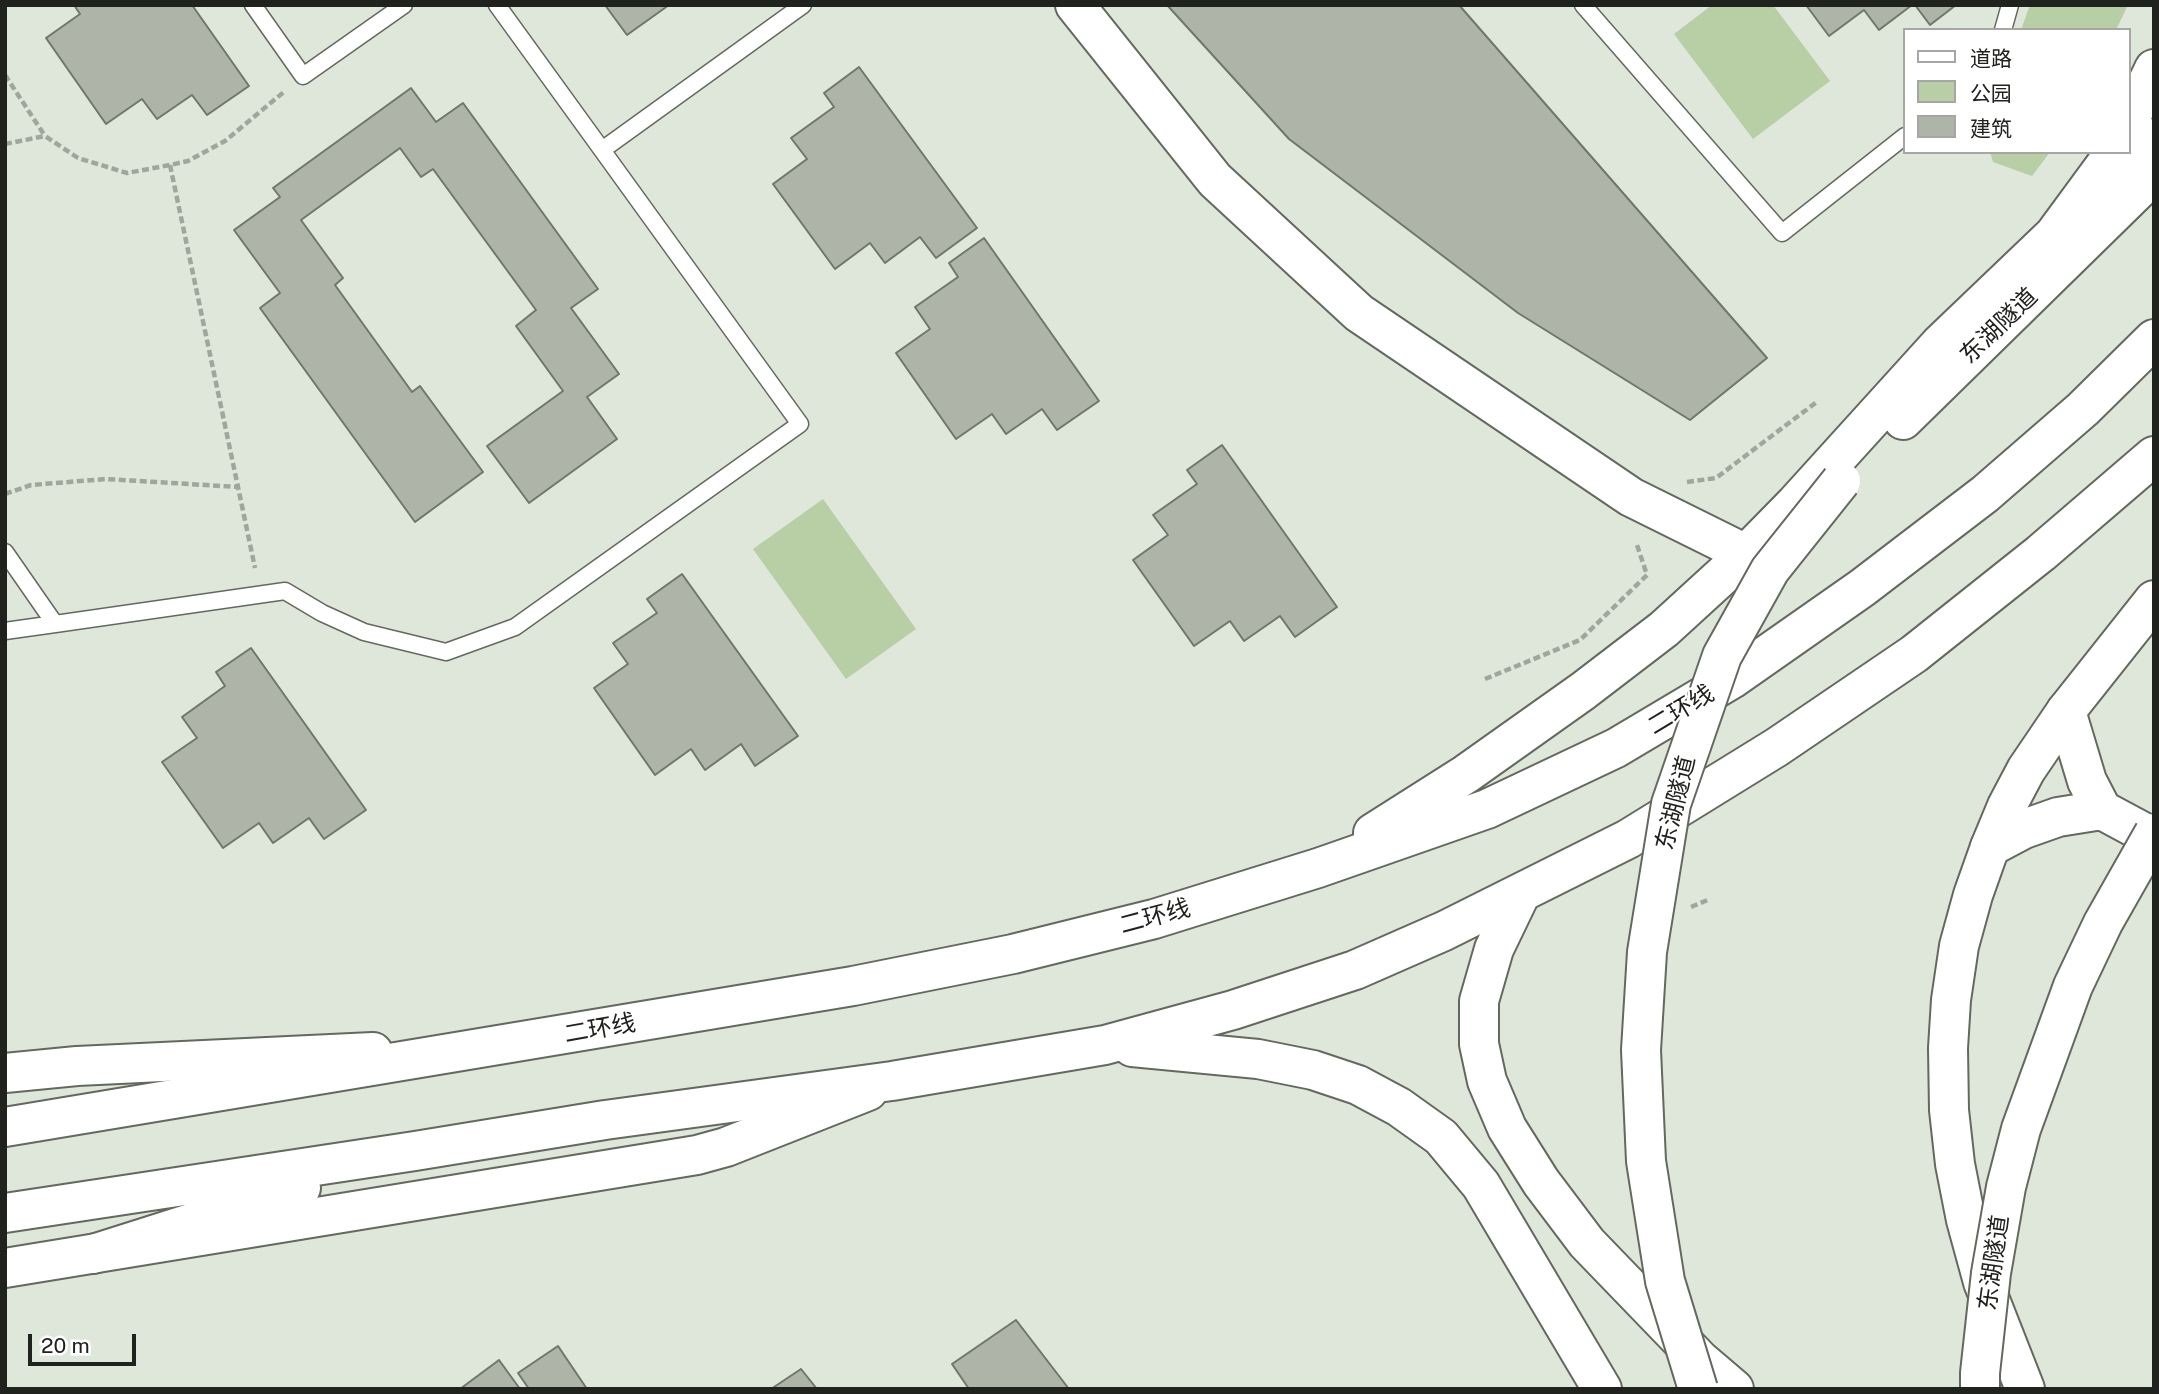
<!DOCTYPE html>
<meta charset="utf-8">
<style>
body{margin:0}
#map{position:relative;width:2159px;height:1394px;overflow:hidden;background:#dfe6da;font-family:"Public Sans","Noto Sans SC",sans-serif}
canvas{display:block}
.frame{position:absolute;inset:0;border:7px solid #20221e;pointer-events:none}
.legend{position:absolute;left:1903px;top:28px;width:228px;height:126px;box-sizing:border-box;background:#fff;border:2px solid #a6a7a5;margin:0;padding:9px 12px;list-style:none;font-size:21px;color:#20221e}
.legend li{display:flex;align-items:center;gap:14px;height:35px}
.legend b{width:35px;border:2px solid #a6a7a5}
.scale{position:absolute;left:28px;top:1334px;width:108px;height:32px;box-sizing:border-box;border:4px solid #20221e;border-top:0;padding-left:9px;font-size:21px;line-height:24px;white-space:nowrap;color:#20221e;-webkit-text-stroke:5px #fff;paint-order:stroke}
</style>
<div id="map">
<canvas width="2159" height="1394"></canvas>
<div class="frame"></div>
<ul class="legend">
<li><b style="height:9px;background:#fff"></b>道路</li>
<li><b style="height:19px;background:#b8cea4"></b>公园</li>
<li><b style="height:19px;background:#aeb4a8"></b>建筑</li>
</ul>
<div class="scale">20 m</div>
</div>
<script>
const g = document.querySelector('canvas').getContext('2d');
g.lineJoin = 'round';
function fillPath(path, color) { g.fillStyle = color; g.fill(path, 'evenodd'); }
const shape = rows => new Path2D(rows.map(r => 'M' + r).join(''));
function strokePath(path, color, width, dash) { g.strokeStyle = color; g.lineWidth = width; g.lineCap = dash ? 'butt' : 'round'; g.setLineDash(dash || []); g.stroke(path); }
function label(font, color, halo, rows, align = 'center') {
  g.font = font + ' "Public Sans","Noto Sans SC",sans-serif'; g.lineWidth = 5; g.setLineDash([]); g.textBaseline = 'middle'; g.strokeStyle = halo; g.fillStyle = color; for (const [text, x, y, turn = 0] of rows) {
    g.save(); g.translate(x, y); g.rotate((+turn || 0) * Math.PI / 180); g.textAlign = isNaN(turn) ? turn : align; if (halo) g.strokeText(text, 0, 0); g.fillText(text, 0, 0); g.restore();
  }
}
fillPath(shape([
 [1712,5,1773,5,1830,81,1753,139,1674,34],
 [2030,5,2128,5,2116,30,2021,30],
 [1990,152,2050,152,2032,176,1993,162],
 [823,499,916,629,846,679,753,549]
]), '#b8cea4');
const building = shape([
 [74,5,192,5,249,86,207,115,192,95,157,119,142,99,106,124,46,38,80,14,74,5],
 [605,5,669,5,627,35,605,5],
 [1167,5,1459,5,1767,358,1690,420,1518,313,1289,139,1167,5],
 [1806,5,1912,5,1879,30,1864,10,1829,36,1806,5],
 [1915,5,1956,5,1930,25,1915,5],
 [859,67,977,228,936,258,920,237,885,263,870,243,835,269,773,184,807,159,791,138,834,107,824,93,859,67],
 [411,88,436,122,463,103,598,289,571,308,619,374,587,397,617,439,529,503,487,446,563,391,516,326,536,310,433,169,421,177,400,148,301,220,343,278,335,285,412,392,420,386,483,472,415,522,260,308,280,293,234,230,280,197,273,188,411,88],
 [984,238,1099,401,1057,430,1042,409,1006,434,992,414,956,439,896,353,930,329,915,307,958,277,949,263,984,238],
 [1222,445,1337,607,1295,637,1280,616,1244,641,1230,621,1194,646,1133,560,1168,535,1153,515,1197,484,1187,470,1222,445],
 [682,574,798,736,755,766,741,744,705,770,691,749,655,775,594,688,628,664,613,643,657,613,647,599,682,574],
 [251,648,366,810,324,839,309,818,273,843,259,823,223,848,162,762,197,738,182,717,225,686,216,672,251,648],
 [1016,1320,1069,1389,969,1389,952,1364,1016,1320],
 [558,1346,587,1389,529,1389,518,1373,558,1346],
 [499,1360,520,1389,460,1389,499,1360],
 [801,1369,817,1389,771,1389,801,1369]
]);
fillPath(building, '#aeb4a8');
strokePath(building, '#70766b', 2);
const service = shape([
 [253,5,303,76,404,5],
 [497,5,602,150,803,5],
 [1583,5,1782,233,1905,136],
 [2003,30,2010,5],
 [5,552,55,624,285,591,322,613,364,632,446,652,515,627,800,424,602,150],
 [5,631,55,624]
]);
const tertiary = shape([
 [1075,5,1215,180,1359,313,1631,497,1746,554],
 [2066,711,2087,781,2102,810,2154,838],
 [1990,847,2024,829,2058,817,2102,810]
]);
const secondary = shape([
 [5,1073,77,1066,373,1052],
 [5,1268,697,1155,726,1147,868,1091]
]);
const trunk = shape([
 [2129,121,2154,69],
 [2107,190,2154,138],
 [1903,420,2147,181],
 [1373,833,1466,774,1583,691,1664,629,1746,554,1795,504,1940,344,2054,235,2115,152],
 [1521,893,1494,949,1479,1001,1479,1044,1487,1081,1507,1128,1541,1182,1587,1243,1700,1360,1734,1389],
 [1132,1047,1258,1059,1313,1070,1358,1085,1399,1107,1441,1137,1481,1185,1602,1389],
 [5,1127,853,986,1013,954,1154,919,1318,868,1487,809,1616,748,1732,679,1862,588,1985,494,2083,409,2154,339],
 [5,1213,415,1151,605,1120,892,1081,1105,1045,1233,1010,1355,970,1444,931,1628,839,1777,747,1914,654,2041,553,2154,456],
 [93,1254,301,1188],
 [2025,1389,1983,1282,1966,1220,1955,1164,1949,1110,1948,1048,1951,1000,1959,946,1973,895,1990,847,2007,806,2026,770,2066,711,2154,600]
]);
strokePath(service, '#63695e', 19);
strokePath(tertiary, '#63695e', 42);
strokePath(secondary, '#63695e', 42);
strokePath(trunk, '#63695e', 42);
strokePath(shape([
 [5,75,45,136],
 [5,144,45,136,78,158,127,173,170,165,188,161,225,141,285,91],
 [170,165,238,487],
 [1687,482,1716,478,1818,401],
 [5,494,31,485,106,479,238,487,255,568],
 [1485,679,1580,640,1647,575,1636,542],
 [1691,907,1710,899]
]), '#a1a69d', 4.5, [7, 3.5]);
strokePath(service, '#fff', 16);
strokePath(tertiary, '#fff', 38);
strokePath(secondary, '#fff', 38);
strokePath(trunk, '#fff', 38);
const trunkBridge = shape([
 [1698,1389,1665,1281,1646,1161,1641,1050,1647,952,1671,804,1722,656,1770,570,1841,481],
 [1980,1389,1980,1373,1991,1273,2006,1187,2021,1129,2073,986,2103,923,2154,833]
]);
strokePath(trunkBridge, '#63695e', 42, []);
strokePath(trunkBridge, '#fff', 38);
label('24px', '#20221e', '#fff', [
 ["东湖隧道",1999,326,-44],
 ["二环线",1681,710,-31],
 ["东湖隧道",1676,803,-76],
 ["二环线",1155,917,-15],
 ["二环线",600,1029,-10],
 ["东湖隧道",1994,1263,-82]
]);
</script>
